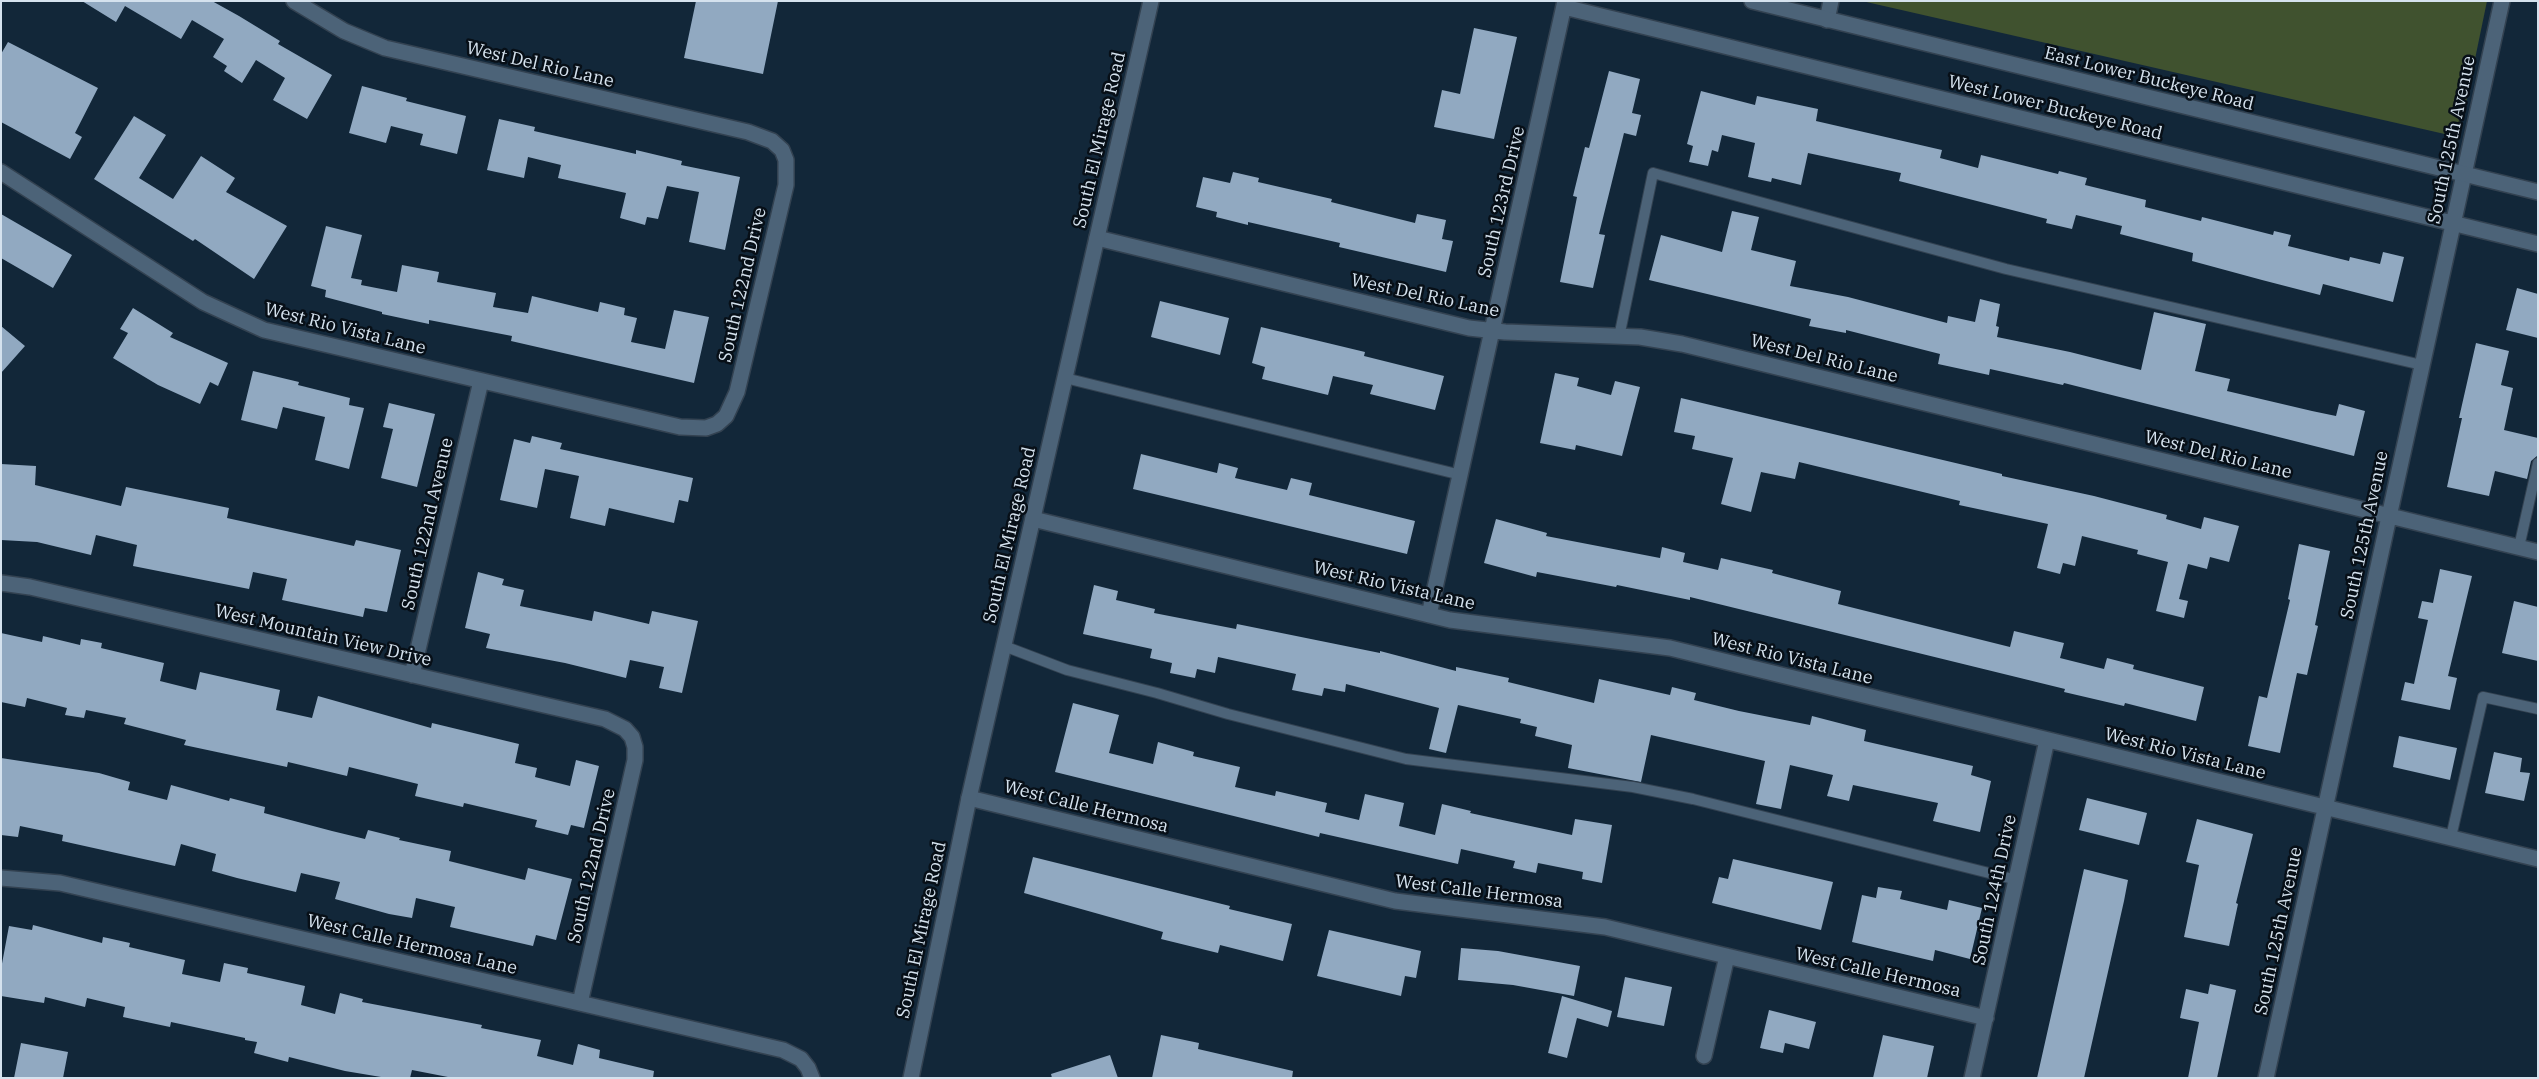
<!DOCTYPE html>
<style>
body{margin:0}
#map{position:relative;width:2539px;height:1079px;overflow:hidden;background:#122739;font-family:"IBM Plex Serif",serif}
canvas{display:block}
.frame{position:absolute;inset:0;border:2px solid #d5e2ee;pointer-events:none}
</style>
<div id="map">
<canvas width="2539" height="1079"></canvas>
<div class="frame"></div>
</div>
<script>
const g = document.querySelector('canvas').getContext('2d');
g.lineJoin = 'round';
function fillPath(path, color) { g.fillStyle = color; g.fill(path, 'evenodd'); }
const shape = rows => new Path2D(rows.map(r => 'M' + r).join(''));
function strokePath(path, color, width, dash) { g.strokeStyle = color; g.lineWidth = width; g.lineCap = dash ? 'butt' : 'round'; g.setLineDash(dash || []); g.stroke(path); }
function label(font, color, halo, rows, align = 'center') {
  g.font = font + ' "IBM Plex Serif",serif'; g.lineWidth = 5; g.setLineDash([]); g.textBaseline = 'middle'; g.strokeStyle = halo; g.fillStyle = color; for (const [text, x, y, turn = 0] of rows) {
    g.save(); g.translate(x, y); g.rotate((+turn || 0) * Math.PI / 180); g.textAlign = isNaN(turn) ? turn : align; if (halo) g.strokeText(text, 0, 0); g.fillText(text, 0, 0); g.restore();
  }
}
fillPath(shape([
 [1862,1,2487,1,2463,117,2457,129,2449,135]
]), '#40522f');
fillPath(shape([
 [82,1,212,1,239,16,280,41,278,44,332,75,307,119,273,100,285,78,256,60,242,83,224,71,227,66,213,57,224,39,192,20,181,39,125,6,116,22],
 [696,1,778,1,763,74,684,58],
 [1474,28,1517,37,1494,139,1434,127,1442,90,1460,94],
 [8,42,98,88,75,133,82,137,70,159,1,122,1,54],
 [1609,71,1640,79,1632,113,1641,115,1636,136,1624,133,1599,234,1605,235,1593,288,1560,282,1577,197,1573,196,1585,147,1589,148],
 [362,86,407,98,406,101,466,116,457,154,420,145,423,134,391,126,386,143,349,133],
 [1701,91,1755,105,1757,96,1818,109,1816,121,1942,150,1940,158,1978,168,1981,155,2058,174,2059,171,2087,178,2085,185,2146,200,2145,207,2201,221,2202,217,2273,235,2274,231,2291,235,2288,246,2349,261,2350,257,2380,264,2383,252,2404,257,2393,302,2323,284,2320,295,2262,280,2192,261,2193,253,2120,234,2122,226,2076,215,2072,229,2046,223,2047,219,1899,181,1901,173,1808,153,1801,185,1772,178,1771,182,1748,177,1755,143,1722,135,1718,152,1712,150,1708,166,1689,162,1693,146,1687,144],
 [134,116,166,135,139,178,173,199,201,156,235,178,226,192,287,226,254,279,195,239,193,241,94,179],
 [499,119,535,127,534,131,636,154,636,150,682,161,681,165,740,177,725,250,689,242,699,192,667,186,658,219,647,217,645,225,620,218,626,193,558,178,561,165,528,157,524,178,487,170],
 [1233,172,1259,178,1258,182,1332,199,1331,202,1415,223,1417,214,1446,220,1442,239,1453,241,1446,272,1339,247,1340,243,1248,222,1248,225,1216,217,1217,212,1196,207,1203,177,1230,183],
 [1732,211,1759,217,1751,250,1796,261,1790,286,1848,297,1947,323,1948,316,1975,322,1980,299,2000,304,1996,326,1999,327,1997,337,2070,352,2141,370,2154,312,2206,324,2195,371,2230,379,2227,391,2312,411,2336,416,2339,404,2365,411,2354,456,2064,383,2063,385,1990,369,1989,375,1938,364,1940,354,1846,330,1846,333,1809,326,1811,319,1649,280,1661,235,1722,252],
 [1,214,72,255,53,288,1,258],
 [326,226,362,235,351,278,362,280,361,285,397,292,402,265,439,272,437,282,496,293,493,307,528,313,532,296,598,312,600,302,625,308,624,315,637,318,631,342,665,349,674,310,709,317,694,383,511,341,512,336,429,320,429,324,382,314,382,312,325,297,326,290,311,286],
 [2517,288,2538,294,2538,338,2506,330],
 [1160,301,1229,318,1220,355,1151,337],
 [133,308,173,333,170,337,228,363,218,386,210,382,200,404,158,385,113,358,128,333,120,329],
 [1,326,25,346,1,373],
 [1261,327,1365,352,1364,356,1444,376,1435,410,1370,394,1373,385,1333,376,1328,395,1262,379,1265,367,1252,363],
 [2476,343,2509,351,2501,385,2513,388,2504,430,2538,438,2537,456,2531,461,2527,479,2495,471,2489,496,2447,487,2462,418,2459,418],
 [253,371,299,382,298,385,350,398,349,405,364,408,349,469,315,460,325,417,283,407,277,429,241,420],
 [1555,373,1579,378,1577,386,1611,395,1615,381,1640,387,1622,456,1576,445,1575,450,1540,443],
 [1681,398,2002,474,2002,476,2094,496,2167,515,2166,519,2201,529,2204,517,2239,526,2229,562,2210,557,2207,569,2188,564,2179,599,2188,601,2184,618,2156,611,2168,562,2137,554,2138,550,2082,536,2075,566,2063,563,2060,574,2037,568,2048,524,1959,505,1960,501,1799,462,1795,479,1761,472,1751,512,1721,504,1733,458,1692,449,1695,436,1674,432],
 [389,403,435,414,417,487,381,478,393,429,383,427],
 [532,436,562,443,560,449,693,478,688,502,679,500,674,523,609,508,605,526,570,518,579,476,545,469,537,508,500,500,514,439,530,443],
 [1141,454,1217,473,1219,463,1238,468,1235,478,1287,490,1291,478,1312,483,1309,495,1415,521,1407,554,1133,489],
 [1,464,36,466,35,485,121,506,126,487,229,508,227,518,354,546,356,540,401,550,387,612,365,608,363,617,282,600,287,579,253,572,249,589,133,566,137,545,96,535,91,555,37,542,1,540],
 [1496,519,1547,533,1546,536,1660,558,1662,547,1685,553,1683,562,1718,570,1721,558,1773,570,1772,573,1841,591,1838,604,2010,647,2014,631,2064,643,2060,658,2104,669,2107,658,2134,665,2133,669,2204,687,2196,721,2125,703,2124,706,2064,692,2065,689,1690,597,1690,600,1617,585,1616,587,1537,572,1536,577,1484,563],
 [2299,544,2330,551,2315,625,2318,626,2307,675,2297,673,2280,753,2248,746,2259,696,2267,698,2290,600,2288,599],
 [2440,569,2472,576,2448,676,2457,678,2450,710,2401,700,2405,682,2414,684,2428,620,2418,618,2422,601,2433,603],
 [478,572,504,579,502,585,524,590,520,606,592,621,594,611,649,624,652,611,698,621,682,693,659,688,664,667,630,660,626,678,565,663,486,648,490,634,465,628],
 [1094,585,1118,591,1116,600,1155,609,1154,613,1236,629,1237,624,1380,653,1380,651,1456,671,1456,667,1509,678,1508,682,1594,703,1599,679,1670,695,1672,687,1696,693,1694,700,1739,711,1810,725,1812,716,1866,730,1864,741,1973,766,1971,775,1991,781,1980,832,1933,821,1938,803,1853,785,1849,801,1827,796,1833,775,1790,765,1781,809,1756,804,1765,761,1651,735,1641,782,1568,768,1572,745,1535,736,1537,727,1520,723,1521,719,1458,705,1446,753,1429,749,1439,708,1346,684,1345,692,1324,688,1322,696,1292,690,1296,674,1218,657,1215,673,1197,669,1195,678,1170,673,1172,663,1150,658,1152,649,1083,634],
 [2514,601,2538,607,2538,661,2502,653],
 [1,633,42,642,43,636,80,645,81,639,102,643,101,648,164,663,160,681,196,690,200,672,280,690,276,710,312,718,318,696,431,728,432,723,519,744,515,763,537,768,535,777,570,786,576,760,599,766,584,828,571,825,568,835,535,827,537,820,464,803,463,807,415,796,418,784,349,767,347,776,288,762,287,767,184,745,186,740,124,724,126,718,86,710,84,718,65,715,67,708,27,698,25,707,1,702],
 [1073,703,1119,715,1109,753,1153,764,1158,742,1194,752,1193,756,1240,767,1235,787,1275,796,1276,791,1327,803,1325,812,1359,820,1365,794,1404,803,1399,826,1435,835,1442,804,1471,811,1470,813,1572,835,1575,819,1612,825,1602,883,1582,879,1583,872,1538,863,1536,873,1513,868,1515,861,1461,849,1458,864,1320,833,1319,837,1055,772],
 [2399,736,2457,748,2450,780,2393,767],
 [2494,752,2522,758,2520,772,2530,773,2524,801,2485,793],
 [1,758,99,773,130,782,128,790,167,800,171,785,229,801,230,798,265,807,264,813,332,831,365,839,368,830,400,838,399,840,451,851,449,861,525,880,528,868,572,879,556,940,536,935,533,946,450,927,455,907,416,898,412,918,389,914,335,899,340,882,301,873,296,892,237,878,212,871,216,854,181,844,175,866,62,841,63,835,20,826,18,837,1,835],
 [2087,798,2147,813,2139,845,2079,830],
 [2197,819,2253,834,2236,903,2238,904,2229,946,2184,937,2199,865,2186,862],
 [1033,857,1230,906,1229,909,1292,924,1283,961,1220,945,1218,953,1161,939,1163,932,1024,893],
 [1733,859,1833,882,1821,930,1712,903,1719,877,1728,879],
 [2084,869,2128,880,2124,901,2084,1078,2037,1078],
 [1878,887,1902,891,1900,899,1947,910,1949,900,1982,908,1970,959,1935,950,1933,961,1852,942,1862,895,1876,898],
 [33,925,102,943,103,937,130,943,129,947,185,960,182,974,220,982,224,963,248,968,247,973,305,986,301,1005,335,1014,340,993,363,999,362,1002,482,1025,481,1028,541,1040,537,1056,573,1065,578,1044,600,1050,599,1058,654,1071,653,1078,453,1078,412,1070,410,1078,387,1078,345,1071,289,1057,288,1062,254,1053,257,1042,245,1040,245,1038,171,1022,170,1027,123,1017,125,1007,87,998,85,1007,45,997,44,1003,1,996,1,969,9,926,32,930],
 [1329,930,1421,951,1416,978,1405,976,1401,996,1317,976],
 [1461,948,1498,951,1580,966,1574,996,1513,985,1458,980],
 [1625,977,1672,987,1664,1026,1617,1017],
 [2210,984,2236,990,2217,1078,2188,1078,2199,1022,2180,1018,2186,989,2208,994],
 [1562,996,1612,1011,1608,1027,1577,1018,1567,1058,1548,1053],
 [1769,1010,1816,1022,1809,1049,1785,1043,1783,1053,1760,1048],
 [1161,1035,1199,1043,1198,1049,1293,1071,1292,1078,1152,1078],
 [1883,1035,1934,1046,1927,1078,1873,1078],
 [21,1043,68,1052,63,1078,14,1078],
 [1110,1055,1118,1078,1052,1078,1051,1074]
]), '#91a9c1');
const service = shape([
 [1619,337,1653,173,2006,269,2422,365],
 [1065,378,1461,475],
 [2519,547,2538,463],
 [1004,646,1067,670,1157,693,1228,714,1406,759,1633,787,1693,799,2017,880],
 [2451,837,2483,697,2538,709]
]);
const minor = shape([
 [1564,7,2538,244],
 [1827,20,1831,1],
 [1,172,203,302,264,330,680,427,706,428,717,424,726,416,737,392,786,185,786,160,782,150,772,141,748,132,385,48,344,31,294,1],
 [1097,238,1469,328,1505,332,1640,337,1682,344,2538,552],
 [1033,519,1450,620,1670,648,2538,859],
 [1,583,30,587,605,719,625,729,632,737,635,747,635,760,580,1003],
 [1429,615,1565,1],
 [412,675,481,381],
 [969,798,1395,901,1605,927,1986,1018],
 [1,878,60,883,783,1050,801,1059,808,1068,812,1078],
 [1704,1056,1727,956],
 [1972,1078,2047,740],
 [2266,1078,2502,1]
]);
const secondary = shape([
 [1752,1,2538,192],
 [911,1078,969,798,1151,1]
]);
strokePath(service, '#334251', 12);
strokePath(minor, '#334251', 18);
strokePath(secondary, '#334251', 18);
strokePath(service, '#4c6378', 10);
strokePath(minor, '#4c6378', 15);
strokePath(secondary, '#4c6378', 15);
label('18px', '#d5e2ee', '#070f17', [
 ["West Del Rio Lane",540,65,13],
 ["East Lower Buckeye Road",2149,79,14],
 ["West Lower Buckeye Road",2055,108,14],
 ["South El Mirage Road",1100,140,-77],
 ["South 125th Avenue",2452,140,-78],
 ["South 123rd Drive",1502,202,-77],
 ["South 122nd Drive",743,285,-77],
 ["West Del Rio Lane",1425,296,12],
 ["West Rio Vista Lane",345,329,14],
 ["West Del Rio Lane",1824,359,14],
 ["West Del Rio Lane",2218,455,14],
 ["South 122nd Avenue",428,524,-77],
 ["South El Mirage Road",1010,535,-77],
 ["South 125th Avenue",2365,535,-78],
 ["West Rio Vista Lane",1394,586,13],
 ["West Mountain View Drive",323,636,13],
 ["West Rio Vista Lane",1792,659,14],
 ["West Rio Vista Lane",2185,754,14],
 ["West Calle Hermosa",1086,807,14],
 ["South 122nd Drive",592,866,-77],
 ["South 124th Drive",1995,890,-78],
 ["West Calle Hermosa",1479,892,7],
 ["South El Mirage Road",922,930,-78],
 ["South 125th Avenue",2279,931,-78],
 ["West Calle Hermosa Lane",412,945,13],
 ["West Calle Hermosa",1878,973,13]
]);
</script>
